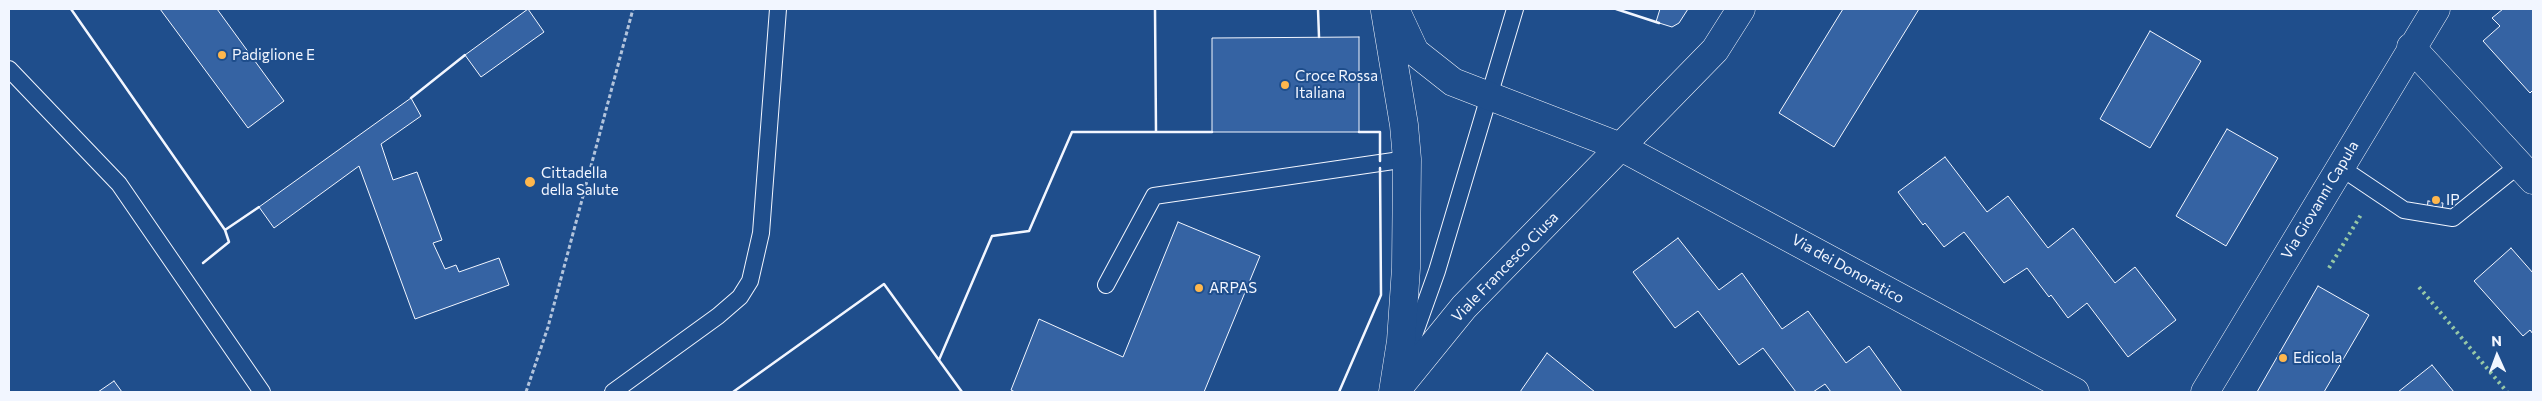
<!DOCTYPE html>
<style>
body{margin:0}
#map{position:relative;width:2542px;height:401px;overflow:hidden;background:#1f4e8c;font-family:Commissioner,sans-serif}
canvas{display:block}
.frame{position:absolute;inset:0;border:10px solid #f2f6ff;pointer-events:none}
.north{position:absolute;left:2472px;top:331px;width:50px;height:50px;-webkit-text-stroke:4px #1f4e8c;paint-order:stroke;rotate:358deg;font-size:14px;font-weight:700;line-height:20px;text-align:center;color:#f2f6ff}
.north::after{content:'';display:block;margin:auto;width:18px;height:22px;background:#f2f6ff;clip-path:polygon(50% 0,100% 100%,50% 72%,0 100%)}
</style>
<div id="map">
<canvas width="2542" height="401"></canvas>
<div class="frame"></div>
<div class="north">N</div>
</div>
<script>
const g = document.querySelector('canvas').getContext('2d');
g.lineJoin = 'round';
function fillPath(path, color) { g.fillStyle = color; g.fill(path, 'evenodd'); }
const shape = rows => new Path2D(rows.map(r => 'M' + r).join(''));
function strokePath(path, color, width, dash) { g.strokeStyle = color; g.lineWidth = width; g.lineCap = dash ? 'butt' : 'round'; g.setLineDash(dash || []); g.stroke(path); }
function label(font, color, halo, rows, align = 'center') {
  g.font = font + ' Commissioner,sans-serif'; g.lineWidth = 4; g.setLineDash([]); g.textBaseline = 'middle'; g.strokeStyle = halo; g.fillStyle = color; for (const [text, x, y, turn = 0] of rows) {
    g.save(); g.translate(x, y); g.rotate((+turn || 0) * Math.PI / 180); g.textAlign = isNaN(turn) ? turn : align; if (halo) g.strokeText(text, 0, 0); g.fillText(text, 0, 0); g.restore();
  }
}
const building = shape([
 [160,9,217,9,284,101,248,128,160,9],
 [528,9,544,32,481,77,465,55,528,9],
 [1660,9,1688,9,1679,23,1672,27,1656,22,1660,9],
 [1843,9,1919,9,1834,147,1779,113,1843,9],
 [2503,9,2533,9,2533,90,2530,93,2483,41,2500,26,2492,18,2503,9],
 [2150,31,2201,61,2150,148,2100,119,2150,31],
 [1359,37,1359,132,1212,132,1212,38,1359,37],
 [411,98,421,116,381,144,393,180,417,172,442,240,433,243,445,269,456,265,459,272,499,258,509,285,415,319,359,166,274,228,259,207,411,98],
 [2227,129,2278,158,2226,246,2176,216,2227,129],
 [1945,157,1987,212,2008,196,2048,248,2073,228,2115,283,2135,267,2176,320,2128,357,2087,303,2068,318,2051,295,2049,297,2027,268,2004,283,1964,232,1944,247,1925,223,1923,225,1898,192,1945,157],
 [2428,201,2443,203,2442,211,2427,209,2428,201],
 [1178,222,1260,256,1204,392,1015,392,1011,390,1039,319,1123,357,1178,222],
 [1678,238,1719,290,1742,273,1782,329,1808,311,1846,363,1869,346,1902,392,1831,392,1825,384,1813,392,1796,392,1763,348,1739,365,1698,311,1675,328,1633,272,1678,238],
 [2511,248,2533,273,2533,334,2530,330,2523,336,2474,281,2511,248],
 [2318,286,2369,315,2324,392,2257,392,2318,286],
 [1547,353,1595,392,1520,392,1547,353],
 [2432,365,2454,392,2398,392,2432,365],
 [114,381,122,392,98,392,114,381]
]);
fillPath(building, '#3563a3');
strokePath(building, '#f2f6ff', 1);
const service = shape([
 [9,69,119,184,262,392],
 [2340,167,2404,210,2453,218,2519,165],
 [1106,285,1154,196,1407,159],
 [1408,352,1437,271,1515,9],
 [613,392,718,316,740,297,750,281,761,233,778,9]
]);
const minor = shape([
 [2411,47,2533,180],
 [2205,392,2436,9]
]);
const tertiary = shape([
 [1395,9,1415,52,1453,82,1621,147,2075,392],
 [1385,11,1404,125,1407,159,1406,268,1401,341,1393,392],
 [1395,392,1464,307,1715,50,1741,9]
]);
strokePath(service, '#f2f6ff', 18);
strokePath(minor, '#f2f6ff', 29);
strokePath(tertiary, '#f2f6ff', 29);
strokePath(shape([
 [526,392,548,327,633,9]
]), '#b3c4dc', 3, [4, 2.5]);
strokePath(service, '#1f4e8c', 16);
strokePath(minor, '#1f4e8c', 28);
strokePath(tertiary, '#1f4e8c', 28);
strokePath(shape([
 [2329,268,2362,213],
 [2419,287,2507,392]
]), '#97c8a6', 4, [2.5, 4]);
strokePath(shape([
 [71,9,225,230,229,242,203,263],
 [1155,9,1156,132],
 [1318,9,1319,37],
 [1616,9,1659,23],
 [411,98,465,55],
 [1359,132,1380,132,1380,161],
 [225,230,259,207],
 [939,360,992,236,1029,231,1072,132,1212,132],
 [733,392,884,284,962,392],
 [1339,392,1381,295,1380,168]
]), '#f2f6ff', 2.5);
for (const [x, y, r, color] of [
 [222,55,5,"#ffb74d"],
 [1285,85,5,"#ffb74d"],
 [530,182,6,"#ffb74d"],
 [2436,200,5,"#ffb74d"],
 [1199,288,5,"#ffb74d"],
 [2283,358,5,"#ffb74d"]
]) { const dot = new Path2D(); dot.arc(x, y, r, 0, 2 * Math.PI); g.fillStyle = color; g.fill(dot); strokePath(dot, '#1f4e8c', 2); }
label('15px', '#f2f6ff', '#1f4e8c', [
 ["Padiglione E",232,55],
 ["Croce Rossa",1295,76],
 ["Italiana",1295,93],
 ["Cittadella",541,173],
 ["della Salute",541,190],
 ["IP",2446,200],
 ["ARPAS",1209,288],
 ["Edicola",2293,358]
], 'left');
label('15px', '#f2f6ff', '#1f4e8c', [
 ["Via Giovanni Capula",2320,200,-59],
 ["Viale Francesco Ciusa",1505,267,-46],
 ["Via dei Donoratico",1848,269,29]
]);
</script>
